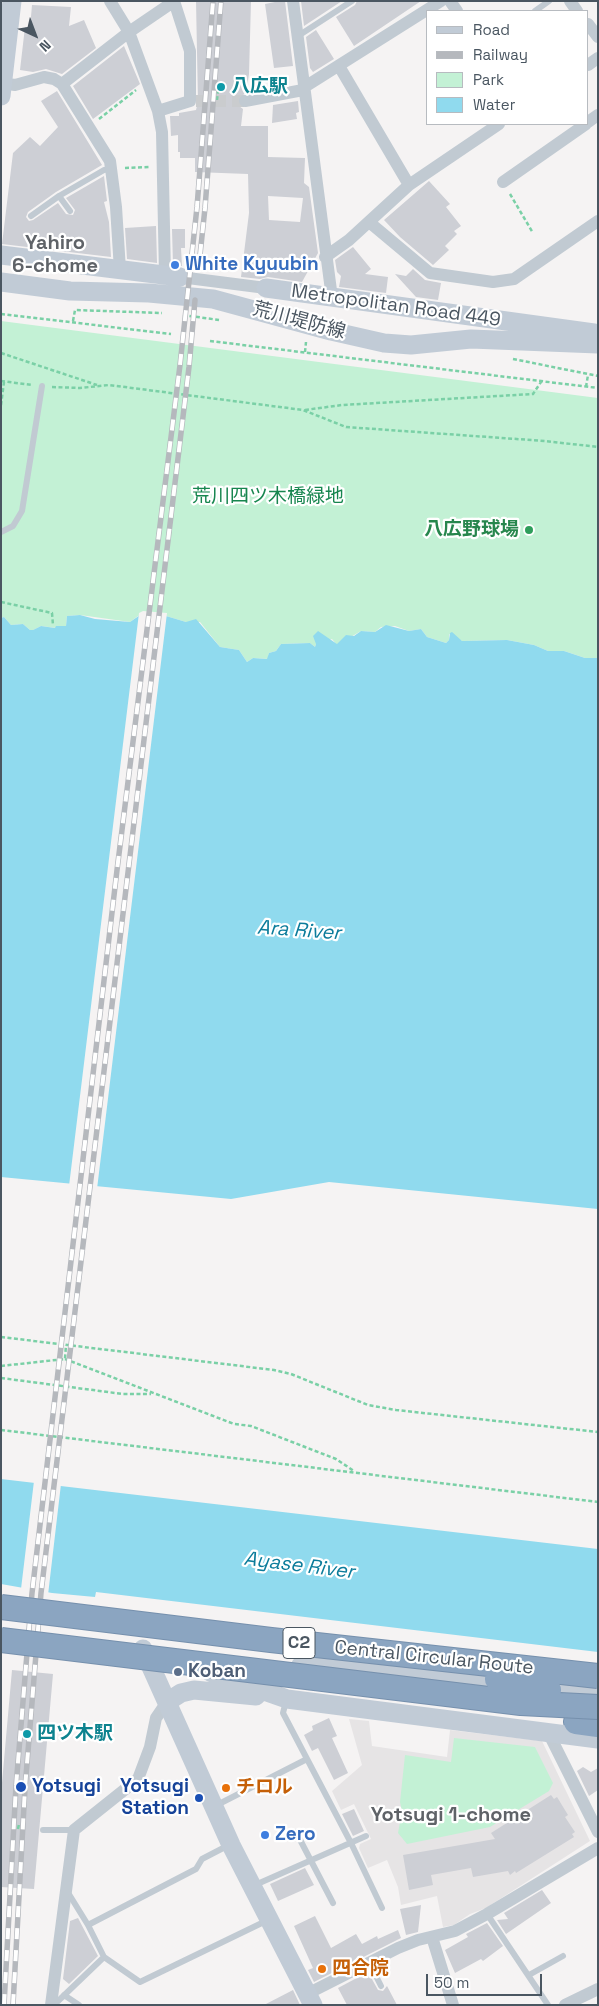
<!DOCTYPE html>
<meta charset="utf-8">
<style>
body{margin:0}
#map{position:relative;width:599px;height:2006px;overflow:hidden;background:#f5f3f3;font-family:"Space Grotesk",sans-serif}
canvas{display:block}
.frame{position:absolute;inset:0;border:2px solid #4a5661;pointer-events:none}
.legend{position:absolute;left:426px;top:10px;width:162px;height:115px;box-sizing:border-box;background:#fff;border:1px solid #b7bbc0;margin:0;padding:6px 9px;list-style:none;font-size:15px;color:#4a5661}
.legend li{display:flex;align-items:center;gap:10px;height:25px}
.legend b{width:25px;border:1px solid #b7bbc0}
.north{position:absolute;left:10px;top:10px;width:50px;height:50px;-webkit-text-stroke:4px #fff;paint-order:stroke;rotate:137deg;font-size:14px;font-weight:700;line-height:20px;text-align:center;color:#4a5661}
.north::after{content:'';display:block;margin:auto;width:18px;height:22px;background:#4a5661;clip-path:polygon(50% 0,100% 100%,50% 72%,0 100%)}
.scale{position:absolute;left:426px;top:1974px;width:116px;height:22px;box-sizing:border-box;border:2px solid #4a5661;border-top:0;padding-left:6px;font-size:15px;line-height:18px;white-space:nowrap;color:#4a5661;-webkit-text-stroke:4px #fff;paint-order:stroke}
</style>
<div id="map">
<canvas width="599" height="2006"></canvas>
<div class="frame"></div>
<ul class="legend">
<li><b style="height:6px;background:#c1cbd6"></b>Road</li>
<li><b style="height:6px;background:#b5b8bd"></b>Railway</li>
<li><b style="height:14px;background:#c3f1d5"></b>Park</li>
<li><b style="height:14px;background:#90daee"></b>Water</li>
</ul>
<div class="north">N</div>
<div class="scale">50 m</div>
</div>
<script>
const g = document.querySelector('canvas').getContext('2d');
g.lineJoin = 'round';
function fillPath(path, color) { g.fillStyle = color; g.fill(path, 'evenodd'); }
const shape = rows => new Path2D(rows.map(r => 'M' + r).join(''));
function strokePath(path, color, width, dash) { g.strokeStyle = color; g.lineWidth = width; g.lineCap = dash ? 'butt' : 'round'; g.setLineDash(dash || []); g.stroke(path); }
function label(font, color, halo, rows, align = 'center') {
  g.font = font + ' "Space Grotesk","Noto Sans JP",sans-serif'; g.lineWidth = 4.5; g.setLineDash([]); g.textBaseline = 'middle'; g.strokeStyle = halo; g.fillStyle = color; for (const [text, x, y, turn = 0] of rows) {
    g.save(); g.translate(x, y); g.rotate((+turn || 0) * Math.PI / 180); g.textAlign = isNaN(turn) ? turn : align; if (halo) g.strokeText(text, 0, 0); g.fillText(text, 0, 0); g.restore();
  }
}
fillPath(shape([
 [349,1719,369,1721,372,1746,447,1757,450,1730,542,1741,590,1841,486,1908,470,1914,454,1925,443,1927,437,1896,401,1905,398,1887,387,1860,368,1868,359,1848,360,1844,371,1839,354,1804,341,1810,332,1791,362,1765]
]), '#e6e4e5');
fillPath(shape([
 [1,321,598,398,598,658,585,658,564,651,548,651,534,645,507,640,462,641,449,634,449,640,446,643,427,637,421,629,409,631,395,626,381,627,375,632,361,631,337,645,332,639,316,644,315,647,310,643,281,644,276,651,269,653,268,659,253,658,247,662,239,650,220,647,200,622,186,622,166,616,138,616,130,622,80,615,67,616,66,626,56,626,56,628,41,626,33,630,30,630,23,624,11,625,4,617,1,618],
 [454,1738,535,1747,553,1783,549,1791,490,1827,407,1844,398,1833,402,1811,400,1802,405,1755,451,1762]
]), '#c3f1d5');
fillPath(shape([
 [143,613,166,616,186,622,196,619,220,647,239,650,247,662,253,658,267,659,269,653,276,651,281,644,310,643,315,647,316,644,313,636,318,631,337,644,346,635,354,636,361,631,375,632,386,625,409,631,421,629,427,637,446,643,449,640,450,633,452,632,462,641,507,640,534,645,548,651,564,651,585,658,598,658,598,1209,329,1182,231,1199,1,1177,1,618,4,617,11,625,23,624,30,630,33,630,41,626,55,628,56,626,66,626,67,616,80,615,95,619,130,622],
 [1,1479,598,1549,598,1652,96,1592,95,1597,52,1593,1,1584]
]), '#90daee');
fillPath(shape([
 [143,611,167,613,97,1189,69,1186,139,613],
 [34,1481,61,1484,48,1595,21,1589]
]), '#f5f3f3');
fillPath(shape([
 [196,1,251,1,249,74,246,93,237,99,239,106,243,109,241,126,268,126,268,157,305,158,304,183,309,187,318,253,302,282,268,277,260,279,241,277,249,213,248,174,195,172,195,158,180,158,180,152,178,152,178,135,171,136,170,116,179,116,179,113,196,110,198,102],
 [268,196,303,198,300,222,269,220],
 [280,1,285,1,293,66,274,68,265,4],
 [301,1,342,1,304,26],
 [357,1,421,1,354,46,336,17,355,5],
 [32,5,71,7,69,26,84,20,96,48,62,74,46,69,33,72,20,70,25,27,30,28],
 [316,30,334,59,313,72,310,68,306,37],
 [124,46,140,84,93,119,73,86],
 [57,91,102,165,56,192,28,212,26,217,29,221,33,220,58,203,66,214,73,215,75,210,66,198,104,176,107,201,104,202,109,222,111,257,2,244,13,153,30,137,40,146,58,127,41,101],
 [298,101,299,112,296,113,297,119,272,123,273,105],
 [429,181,450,204,446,207,461,226,454,231,457,234,445,246,449,250,433,265,400,237,384,220],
 [156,226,157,263,127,259,125,228],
 [172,229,185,229,185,248,181,248,182,266,173,265],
 [353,247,371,269,365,274,388,277,386,293,339,287,341,276,337,272,335,260],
 [413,269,425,280,441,283,438,300,416,297,395,274,406,276],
 [12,1670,53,1674,34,1889,1,1887,1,1794],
 [329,1718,337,1736,332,1738,348,1773,334,1780,318,1748,312,1751,304,1735,313,1730,312,1726],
 [583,1767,591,1772,598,1768,598,1790,589,1796,577,1771],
 [551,1795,554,1799,557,1797,568,1815,565,1817,575,1832,572,1834,574,1837,516,1873,515,1871,510,1875,508,1871,473,1877,471,1868,431,1875,433,1885,409,1890,403,1855,495,1839,491,1833],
 [354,1809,364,1831,353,1836,342,1814],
 [305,1868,314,1885,278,1901,270,1884],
 [542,1890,551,1903,506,1934,497,1920,508,1919,504,1913],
 [421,1905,418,1932,406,1935,400,1909],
 [315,1916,331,1948,356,1934,362,1944,377,1936,378,1939,398,1930,401,1938,314,1982,308,1970,313,1968,294,1926],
 [78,1918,98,1956,69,1984,63,1979,70,1921],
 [487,1923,503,1946,483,1961,481,1959,455,1973,445,1950,468,1937,466,1934],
 [368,1972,378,1990,383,1991,387,1986,397,2005,347,2005,338,1988],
 [293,1990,300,2005,264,2005]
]), '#cdcfd5');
strokePath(shape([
 [196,101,245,101]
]), '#caccce', 12, [12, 6]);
const highway = shape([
 [576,1722,598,1725]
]);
strokePath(highway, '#7690ad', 26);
strokePath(shape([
 [217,100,218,90],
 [99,119,136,90],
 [125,168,149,167],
 [510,194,533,233],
 [1,314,171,334],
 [183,315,219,320],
 [73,321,75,310,162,313],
 [210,341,598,388],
 [305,352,306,342],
 [1,353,97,385],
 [513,359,598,376],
 [1,381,32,385],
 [52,387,80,388,109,385,303,410,346,427,545,441,598,447],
 [586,387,588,375],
 [1,405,4,382],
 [305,410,342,405,533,394,541,382],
 [1,602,52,613,53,625],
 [1,1337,274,1370,291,1374,368,1405,396,1410,598,1432],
 [65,1359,234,1424,251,1426,336,1459,354,1471],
 [1,1366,65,1359,66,1345],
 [1,1378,123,1394,151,1394],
 [1,1430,598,1502],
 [18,1829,19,1824]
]), '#7ad0a6', 2.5, [4, 2.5]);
strokePath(shape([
 [535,11,549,1],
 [298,36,352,1],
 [59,196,70,211],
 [31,216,59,196,104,170,111,169],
 [1,532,13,526,22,511,42,386],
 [286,1701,283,1713,351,1843,382,1908],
 [215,1806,307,1759],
 [43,1830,74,1830],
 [296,1832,333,1903],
 [255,1885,366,1836],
 [67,1891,88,1925,104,1957,140,1982,266,1921],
 [487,1914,548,2005],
 [88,1925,196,1869,202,1859,229,1845],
 [369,1962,381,1986],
 [529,1975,563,1956],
 [64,1995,79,2005],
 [54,2005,104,1957]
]), '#c1cad2', 6);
strokePath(shape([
 [110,1,129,32,158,111,162,132,165,275],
 [293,1,332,298],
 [450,1,457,11],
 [570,1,577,11],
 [588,24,598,37],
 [588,65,598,58],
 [339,66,409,185],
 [1,83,15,85,44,77,54,79,62,84,129,32,173,2],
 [62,84,110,161,116,207,120,270],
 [303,88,441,1],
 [245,101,303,90],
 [158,111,190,101,190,51,174,1],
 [588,122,598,115],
 [503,182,586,124],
 [369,222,430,273,493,282,514,279,598,221],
 [325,257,349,240,409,185,499,124],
 [180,277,266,288],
 [549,1734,598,1832],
 [432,1937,453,2005],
 [307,1994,398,1948,418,1940,455,1931,487,1914,598,1848],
 [51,2005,74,1830,138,1779,150,1747,156,1718,167,1702],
 [565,2005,598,1989]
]), '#c1cad2', 12);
strokePath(shape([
 [1,96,12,1],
 [1,255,180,277],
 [1,282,70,291,149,293,213,299,331,331,384,343,411,345,471,339,598,344],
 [266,288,594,333],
 [143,1649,231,1845,313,2005],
 [301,1665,598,1695],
 [210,1672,287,1699,598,1739],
 [167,1702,181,1693,194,1690,256,1696]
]), '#c1cbd6', 19);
strokePath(highway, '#8ba5c1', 24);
const rail = shape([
 [200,255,205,208,221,1],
 [4,2005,16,1786,32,1593,117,870,180,365,197,207,213,1],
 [13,2005,25,1788,41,1593,189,367,195,300]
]);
strokePath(rail, '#b5b8bd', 5.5);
strokePath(rail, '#fff', 4, [11]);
const highwayBridge = shape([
 [1,1607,271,1640,598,1676],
 [1,1640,521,1703,598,1707],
 [497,1679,549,1690]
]);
strokePath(highwayBridge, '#7690ad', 26, []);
strokePath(highwayBridge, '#8ba5c1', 24);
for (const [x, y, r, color] of [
 [221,87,5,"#0f9aa8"],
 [175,265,5,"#3f7fe0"],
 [529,530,5,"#2e9e5b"],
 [178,1672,5,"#5c6f8a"],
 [27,1734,5,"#0f9aa8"],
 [21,1787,6,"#1a4fb4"],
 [226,1788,5,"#e8710a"],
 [199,1798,5,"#1a4fb4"],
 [265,1835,5,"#3f7fe0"],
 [322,1969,5,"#e8710a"]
]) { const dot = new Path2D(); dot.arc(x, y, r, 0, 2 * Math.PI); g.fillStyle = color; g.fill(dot); strokePath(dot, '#fff', 2); }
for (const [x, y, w] of [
 [299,1643,32]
]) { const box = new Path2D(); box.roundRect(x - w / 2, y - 15.5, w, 31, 4); g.fillStyle = '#fff'; g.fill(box); strokePath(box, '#4a5661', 1); }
label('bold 18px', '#4a5661', null, [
 ["C2",299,1643]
]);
label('bold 19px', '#0d838f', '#fff', [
 ["八広駅",231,87],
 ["四ツ木駅",37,1734]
], 'left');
label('bold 19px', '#366cbe', '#fff', [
 ["White Kyuubin",185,265],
 ["Zero",275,1835]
], 'left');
label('19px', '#4a5661', '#fff', [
 ["Metropolitan Road 449",396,306,8],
 ["荒川堤防線",299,321,15],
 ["Central Circular Route",434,1658,6]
]);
label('19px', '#17864f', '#fff', [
 ["荒川四ツ木橋緑地",268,497]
]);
label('bold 19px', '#27864d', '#fff', [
 ["八広野球場",519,530]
], 'right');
label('bold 19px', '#4e5e75', '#fff', [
 ["Koban",188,1672]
], 'left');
label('bold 19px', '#164399', '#fff', [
 ["Yotsugi",32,1787],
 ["Yotsugi",189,1787,"right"],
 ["Station",189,1809,"right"]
], 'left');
label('bold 19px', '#c56008', '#fff', [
 ["チロル",236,1788],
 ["四合院",332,1969]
], 'left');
label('bold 20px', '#5f6368', '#fff', [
 ["Yahiro",55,244],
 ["6-chome",55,267],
 ["Yotsugi 1-chome",451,1816]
]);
label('italic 20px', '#0c7c9b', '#fff', [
 ["Ara River",299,931,4],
 ["Ayase River",299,1566,7]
]);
</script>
